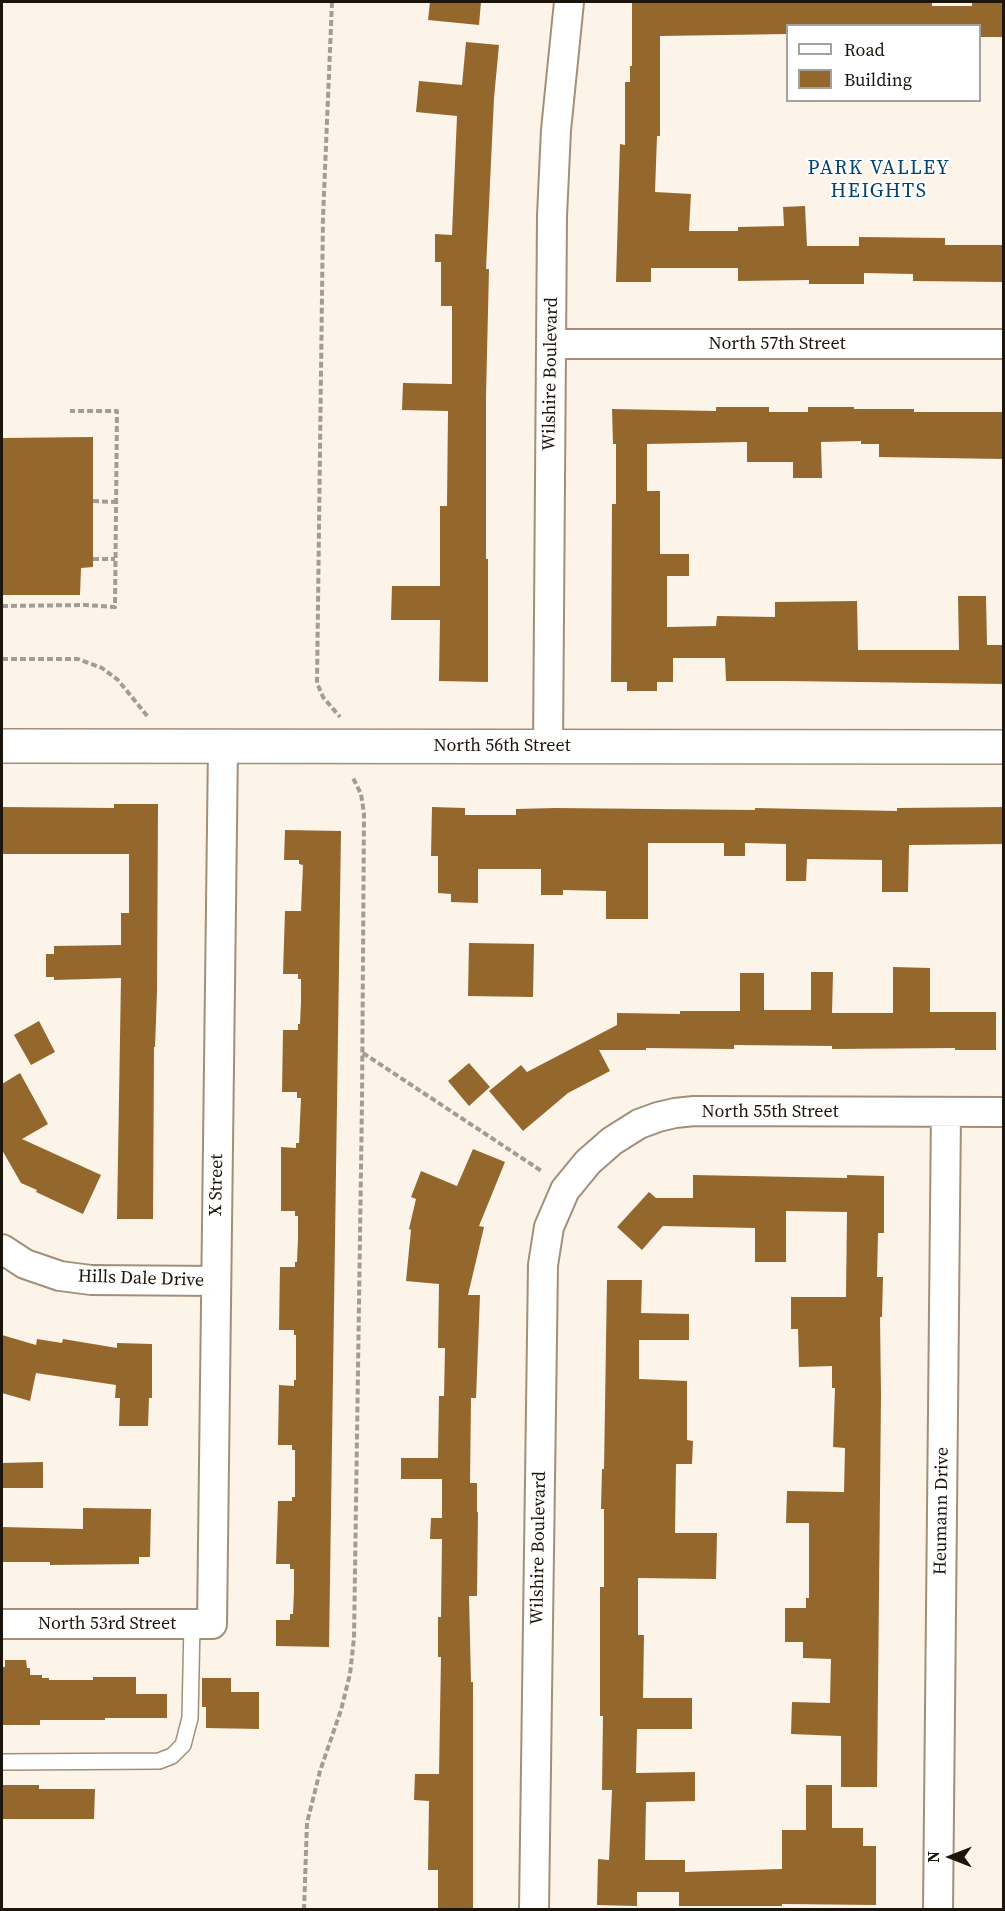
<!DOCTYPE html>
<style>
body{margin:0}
#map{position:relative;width:1005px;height:1911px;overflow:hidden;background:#fcf3e9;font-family:"Source Serif 4",serif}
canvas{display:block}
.frame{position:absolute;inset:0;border:3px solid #1c150c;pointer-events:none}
.legend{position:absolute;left:786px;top:24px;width:195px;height:78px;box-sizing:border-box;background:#fff;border:2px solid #a4a19e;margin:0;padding:8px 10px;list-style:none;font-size:18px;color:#1c150c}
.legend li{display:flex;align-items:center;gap:12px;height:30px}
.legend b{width:30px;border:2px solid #a4a19e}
.north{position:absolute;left:921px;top:1827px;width:60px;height:60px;-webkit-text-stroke:4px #fff;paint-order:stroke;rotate:270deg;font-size:16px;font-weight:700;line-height:24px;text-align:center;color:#1c150c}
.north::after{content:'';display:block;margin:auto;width:21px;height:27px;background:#1c150c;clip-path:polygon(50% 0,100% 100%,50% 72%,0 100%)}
</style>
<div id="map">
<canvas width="1005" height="1911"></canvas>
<div class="frame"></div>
<ul class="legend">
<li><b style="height:8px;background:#fff"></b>Road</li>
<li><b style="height:16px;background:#94672d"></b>Building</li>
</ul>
<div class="north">N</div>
</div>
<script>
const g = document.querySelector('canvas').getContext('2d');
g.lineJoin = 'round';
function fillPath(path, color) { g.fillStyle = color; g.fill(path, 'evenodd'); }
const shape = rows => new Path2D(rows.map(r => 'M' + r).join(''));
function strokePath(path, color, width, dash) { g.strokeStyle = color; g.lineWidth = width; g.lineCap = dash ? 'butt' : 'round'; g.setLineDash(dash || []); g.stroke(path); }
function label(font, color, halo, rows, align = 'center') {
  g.font = font + ' "Source Serif 4",serif'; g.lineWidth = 4.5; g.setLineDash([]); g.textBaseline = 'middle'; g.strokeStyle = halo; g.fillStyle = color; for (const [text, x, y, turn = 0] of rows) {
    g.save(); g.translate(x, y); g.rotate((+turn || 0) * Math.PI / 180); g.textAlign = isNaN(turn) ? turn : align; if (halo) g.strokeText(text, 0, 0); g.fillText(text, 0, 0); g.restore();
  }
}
fillPath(shape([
 [430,2,481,2,479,25,428,20],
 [632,2,932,2,932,6,972,6,972,2,1004,2,1004,37,980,37,980,26,788,26,788,34,660,36,660,136,657,136,655,192,691,194,689,231,738,231,738,227,784,226,783,207,805,206,807,246,859,246,859,237,945,238,945,245,1003,245,1003,282,913,281,913,274,864,273,864,284,809,284,809,280,738,281,738,268,651,268,651,282,616,282,620,144,625,145,625,82,630,82,630,66,632,66],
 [466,42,499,45,494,98,486,269,489,269,486,396,486,559,488,559,488,682,439,681,440,620,391,620,392,586,440,586,440,506,447,506,448,411,402,410,403,383,452,384,452,306,441,306,441,262,435,262,435,234,452,235,457,116,416,112,419,81,462,85],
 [716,407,769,407,769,412,808,412,808,407,854,407,854,409,914,409,914,412,1003,412,1004,459,879,457,879,444,861,444,861,441,821,442,822,478,793,478,793,462,747,462,747,442,647,444,647,491,660,491,660,554,689,554,689,576,667,576,667,627,716,626,717,616,775,617,775,602,857,601,858,650,959,650,958,596,986,596,987,645,1004,645,1004,684,786,681,726,681,725,658,673,658,673,682,657,682,657,691,627,691,627,682,611,682,612,504,616,504,616,444,613,444,612,409,716,411],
 [93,437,93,567,81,568,80,595,2,595,2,438],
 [114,804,158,804,157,992,155,1047,154,1047,153,1219,117,1219,121,978,54,980,54,977,46,977,46,954,54,954,54,946,121,945,121,913,129,913,129,854,2,854,2,807,114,808],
 [432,807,465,808,465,815,516,815,516,809,555,808,755,810,755,808,897,811,897,808,1004,807,1004,844,909,845,908,892,882,892,882,860,807,859,806,881,786,881,786,844,745,843,745,856,724,856,724,843,648,843,648,919,606,919,606,891,563,890,563,895,541,895,541,869,478,869,478,903,451,902,451,894,438,893,438,856,431,856],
 [285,830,341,831,329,1647,276,1646,276,1620,290,1620,290,1614,293,1614,294,1591,294,1569,290,1569,290,1564,276,1564,278,1501,292,1501,292,1497,295,1497,295,1450,292,1450,292,1445,278,1445,279,1385,294,1386,294,1380,296,1380,296,1335,294,1335,294,1330,279,1330,280,1267,295,1267,295,1262,297,1262,298,1239,298,1216,295,1216,295,1211,281,1211,281,1147,296,1148,296,1143,299,1143,301,1098,297,1098,297,1092,282,1092,283,1030,298,1030,298,1024,300,1024,301,1002,301,979,298,979,298,974,283,974,285,911,301,911,303,865,299,864,299,860,284,860],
 [469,943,534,944,533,997,468,996],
 [893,967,930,968,930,1012,996,1012,996,1050,955,1050,955,1048,832,1049,832,1046,734,1045,734,1049,646,1048,646,1050,599,1050,610,1071,568,1093,523,1131,489,1091,521,1065,527,1072,617,1025,617,1013,680,1014,680,1011,740,1011,740,973,764,973,764,1010,811,1010,811,972,833,972,832,1013,893,1013],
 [39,1021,55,1052,31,1065,14,1035],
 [469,1063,490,1087,469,1106,448,1081],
 [20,1073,48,1124,22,1139,101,1175,83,1214,36,1192,37,1190,21,1183,2,1150,2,1084],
 [473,1149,505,1162,479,1226,484,1227,468,1295,480,1295,476,1398,471,1398,470,1483,477,1483,477,1512,478,1512,477,1596,469,1596,471,1682,473,1682,473,1910,438,1910,438,1870,428,1870,429,1801,414,1800,415,1774,439,1774,441,1657,438,1657,438,1617,441,1617,442,1539,430,1539,431,1518,442,1518,442,1479,401,1479,401,1458,438,1458,439,1396,444,1396,445,1348,438,1348,439,1284,406,1281,411,1230,409,1229,416,1199,411,1197,421,1171,457,1186],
 [693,1175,847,1178,847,1175,884,1176,884,1233,878,1233,877,1277,883,1277,882,1317,880,1317,881,1395,877,1787,841,1787,841,1736,791,1734,792,1702,830,1703,831,1659,803,1658,803,1642,785,1642,785,1608,806,1608,806,1598,809,1598,809,1523,786,1523,787,1491,844,1492,845,1448,833,1447,835,1388,832,1388,832,1366,799,1367,798,1329,791,1329,791,1297,846,1297,847,1212,786,1211,786,1262,755,1262,755,1228,663,1226,642,1250,617,1227,649,1192,656,1198,693,1198],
 [607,1280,642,1280,641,1313,689,1314,689,1340,639,1340,639,1379,687,1381,687,1440,693,1441,692,1464,676,1464,675,1533,717,1533,716,1579,638,1578,638,1635,644,1635,643,1698,692,1698,692,1729,637,1729,636,1773,695,1772,695,1801,646,1802,645,1860,685,1860,685,1872,782,1869,782,1830,806,1830,806,1785,832,1785,832,1828,863,1828,863,1846,876,1846,876,1905,782,1904,782,1906,679,1906,679,1892,637,1892,637,1906,597,1905,598,1859,609,1860,612,1790,602,1790,603,1716,600,1716,600,1587,604,1587,604,1509,601,1509,602,1469,604,1469],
 [2,1335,36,1345,37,1339,62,1343,63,1339,117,1348,117,1343,152,1344,152,1398,149,1398,148,1426,119,1426,120,1398,115,1398,116,1385,36,1373,30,1401,2,1393],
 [43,1462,43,1488,2,1488,2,1463],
 [83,1508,151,1509,150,1557,139,1557,139,1564,50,1565,50,1562,2,1562,2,1527,83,1529],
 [5,1660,26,1660,27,1668,30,1668,30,1675,42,1675,42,1678,49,1678,49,1680,93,1680,93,1677,136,1677,136,1694,167,1694,167,1718,105,1718,105,1720,40,1720,40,1725,2,1725,2,1667,5,1667],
 [202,1678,231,1678,231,1692,259,1692,259,1729,206,1728,206,1707,202,1707],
 [2,1785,39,1785,39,1789,95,1789,94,1819,2,1819]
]), '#94672d');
const service = shape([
 [2,1762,159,1761,172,1756,183,1745,190,1718,192,1624]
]);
const minor = shape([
 [551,344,1004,344],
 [548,747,552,216,556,130,569,2],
 [2,1249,25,1264,60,1276,91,1280,216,1281],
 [2,1624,212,1624,223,746],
 [534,1910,543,1265,549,1227,565,1190,588,1162,612,1141,639,1124,658,1117,675,1113,694,1111,1004,1112],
 [938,1910,946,1112]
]);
const secondary = shape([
 [2,746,1004,747]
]);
strokePath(service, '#a38f78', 18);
strokePath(minor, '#a38f78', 32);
strokePath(secondary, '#a38f78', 36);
strokePath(shape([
 [332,2,323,217,317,683,323,697,340,717],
 [93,501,116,502],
 [93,559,115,559],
 [2,606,86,605,115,607,117,411,70,411],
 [2,659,78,659,102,668,118,680,148,717],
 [363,1053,543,1172],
 [304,1910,307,1823,320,1771,341,1710,350,1674,354,1638,362,1102,364,813,361,794,352,776]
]), '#a49c92', 4, [6, 3]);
strokePath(service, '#fff', 15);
strokePath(minor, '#fff', 28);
strokePath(secondary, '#fff', 33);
label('18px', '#1c150c', '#fff', [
 ["North 57th Street",777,344],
 ["Wilshire Boulevard",551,374,-89],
 ["North 56th Street",502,746],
 ["North 55th Street",770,1112],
 ["X Street",217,1185,-89],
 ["Hills Dale Drive",141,1279,2],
 ["Heumann Drive",942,1511,-89],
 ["Wilshire Boulevard",539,1548,-89],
 ["North 53rd Street",107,1624]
]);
g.letterSpacing = '1.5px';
label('20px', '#024372', '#fff', [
 ["PARK VALLEY",879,169],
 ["HEIGHTS",879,192]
]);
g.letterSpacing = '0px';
</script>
